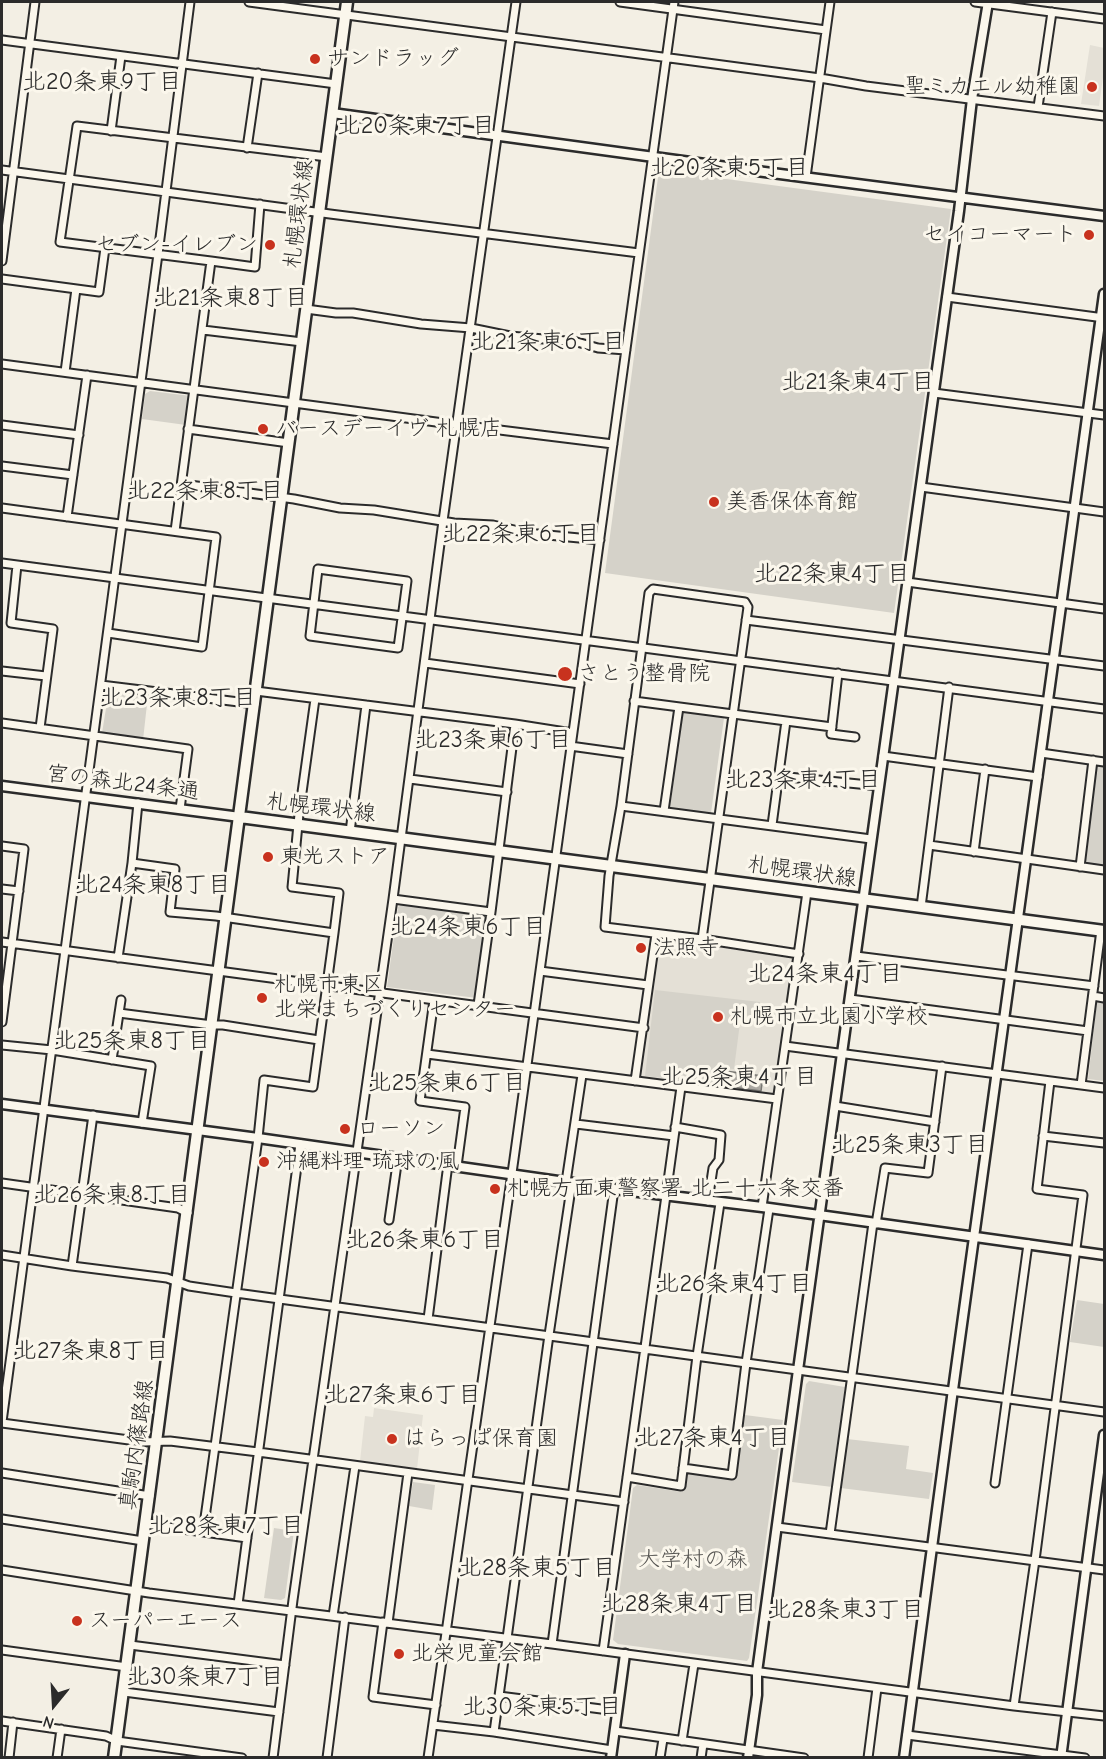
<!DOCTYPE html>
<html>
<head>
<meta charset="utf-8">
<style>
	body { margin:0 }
	#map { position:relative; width:1106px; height:1759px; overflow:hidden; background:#f3efe4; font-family:"Comic Neue",sans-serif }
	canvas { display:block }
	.frame { position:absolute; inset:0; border:3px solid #2b2b2b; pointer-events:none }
	.north { position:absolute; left:24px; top:1675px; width:60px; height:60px; -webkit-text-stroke:4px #fbf7ec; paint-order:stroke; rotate:198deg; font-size:16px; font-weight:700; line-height:24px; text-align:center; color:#2b2b2b }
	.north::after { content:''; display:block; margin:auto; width:21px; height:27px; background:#2b2b2b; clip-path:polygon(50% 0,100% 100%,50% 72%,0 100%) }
</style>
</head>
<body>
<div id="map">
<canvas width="1106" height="1759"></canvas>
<div class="frame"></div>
<div class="north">N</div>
</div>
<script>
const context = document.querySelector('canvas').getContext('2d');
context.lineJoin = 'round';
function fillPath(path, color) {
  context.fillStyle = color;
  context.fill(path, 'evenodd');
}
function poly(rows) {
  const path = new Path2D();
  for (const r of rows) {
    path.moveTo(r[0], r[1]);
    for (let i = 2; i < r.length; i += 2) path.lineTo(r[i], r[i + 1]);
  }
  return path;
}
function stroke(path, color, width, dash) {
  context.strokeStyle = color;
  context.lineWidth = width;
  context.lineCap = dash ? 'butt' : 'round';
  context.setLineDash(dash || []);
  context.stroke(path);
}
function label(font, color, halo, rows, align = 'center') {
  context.font = font + ' "Comic Neue","Klee One",sans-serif';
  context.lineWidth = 6;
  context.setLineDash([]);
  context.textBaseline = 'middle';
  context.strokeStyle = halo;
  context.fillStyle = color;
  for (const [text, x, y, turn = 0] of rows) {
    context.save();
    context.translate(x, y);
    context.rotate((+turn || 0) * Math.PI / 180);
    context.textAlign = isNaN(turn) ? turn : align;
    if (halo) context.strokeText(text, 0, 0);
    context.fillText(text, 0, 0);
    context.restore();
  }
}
fillPath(poly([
	[1090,45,1104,48,1104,70,1099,106,1081,104],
	[661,938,794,957,774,1095,641,1078],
	[374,1408,423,1415,417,1469,360,1461,365,1416,373,1417]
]), '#e4e0d6');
fillPath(poly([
	[659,170,951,209,894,613,605,573],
	[150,391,191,396,186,425,142,419,145,394],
	[109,690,148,695,143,740,102,733],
	[685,712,724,718,711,813,673,810,670,807,682,714],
	[1097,763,1104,765,1104,867,1083,864],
	[404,903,488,914,477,998,387,987,398,907],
	[655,990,760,1002,759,1017,741,1015,734,1069,720,1068,718,1084,645,1076],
	[1097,1001,1104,1002,1104,1081,1088,1079],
	[1077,1300,1104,1304,1104,1347,1070,1342],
	[809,1381,845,1387,838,1438,909,1446,906,1469,933,1473,929,1499,792,1482,806,1384],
	[745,1415,783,1420,749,1658,747,1661,618,1644,613,1640,633,1488,637,1485,682,1492,684,1475,688,1472,736,1480],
	[413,1482,435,1485,432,1510,409,1506],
	[274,1528,294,1531,285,1598,281,1600,264,1598]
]), '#d5d2c9');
const water = poly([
	[725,1071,763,1076,761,1091,723,1086,725,1071]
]);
fillPath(water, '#aca9a2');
stroke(water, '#787772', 1.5);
const minor = poly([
	[249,2,820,78,866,86,1104,116],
	[620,2,826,30],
	[975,2,1104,19],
	[2,40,336,84],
	[1038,107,1052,12],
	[111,131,121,56],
	[247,148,258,73],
	[2,170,330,214,639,253],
	[806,177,830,2],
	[2,261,35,2],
	[211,261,255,267,260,204],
	[2,279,99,292,105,248],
	[947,297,1104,318],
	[306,309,336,313,353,313,421,324,471,328,510,336,577,342,598,348,626,350],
	[203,330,302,342],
	[2,364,451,424,613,444],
	[65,372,76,289],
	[934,393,1104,415],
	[2,425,79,435],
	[188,429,289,443],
	[2,466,73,475],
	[182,484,294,499,340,508,374,510,454,523,493,525,527,533,600,540],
	[921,487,1104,512],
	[2,508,216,537,202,647,108,633],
	[67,517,87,375],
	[175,531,211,261,60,242,77,126,327,157],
	[2,563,1104,709],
	[17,565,11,623,53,629,40,728],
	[318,569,407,581,398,648,310,636,318,569],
	[907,582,1104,609],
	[746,620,1104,666],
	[425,663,580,684],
	[2,671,46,676],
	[838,673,831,734,855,737],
	[101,685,255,704],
	[256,691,515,724,572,733],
	[634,701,832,727],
	[2,723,188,749,180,809],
	[570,746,628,754],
	[1041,753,1104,762],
	[883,756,1038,777],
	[778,776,879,786],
	[410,779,507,792],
	[621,806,871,839],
	[664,811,679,707],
	[772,825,786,721],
	[350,832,366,705],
	[929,845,1104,870],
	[2,846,24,849,2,1022],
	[974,852,985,769],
	[132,863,175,869,170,912,216,916,334,933],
	[1080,867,1093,760],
	[2,889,19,891],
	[393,899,491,912,478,1005],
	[921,907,949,687],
	[491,912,515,724],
	[702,939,748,607,745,602,653,589,649,593,621,806,609,876,605,927,702,939,799,954],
	[2,942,644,1028],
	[856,956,1094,986],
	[118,958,132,863,138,803],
	[540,971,648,985],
	[1093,996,1104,998],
	[850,999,1088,1031],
	[434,1000,420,1101,465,1107,457,1166],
	[119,1013,212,1025,223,1025,319,1040],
	[2,1045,52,1050,151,1066,142,1123],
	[785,1046,1104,1088],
	[427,1054,777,1099],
	[112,1060,121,1000],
	[635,1081,656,934],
	[1081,1085,1101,930],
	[835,1106,935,1122],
	[576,1124,674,1136],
	[675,1127,721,1135,719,1160,713,1168,708,1201],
	[1043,1136,1104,1143],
	[566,1182,582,1075],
	[2,1183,178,1208,188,1213],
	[762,1207,807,892],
	[389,1220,398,1157],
	[876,1224,885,1168,928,1173,942,1066],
	[2,1255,72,1266,167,1278,189,1286,236,1293,1104,1412],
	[72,1266,93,1115],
	[428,1319,448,1164],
	[2,1422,158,254,190,2],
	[2,1423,144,1442,170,1441,258,1452,624,1502],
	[683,1468,732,1475,746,1363,769,1209],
	[2,1473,150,1496],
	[627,1477,681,1486,697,1356,720,1203],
	[995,1483,1028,1244],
	[2,1519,143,1541],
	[146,1524,247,1538],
	[777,1527,1104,1570],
	[203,1532,258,1138,264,1080,313,1087,334,933,339,893,292,887,299,814,315,699],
	[830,1534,873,1223],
	[2,1570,149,1593,552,1644,1014,1706,1104,1716],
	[238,1604,300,1144],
	[333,1616,355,1466],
	[383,1622,373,1697,436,1705],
	[388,1623,408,1473],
	[552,1644,614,1189],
	[130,1645,285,1665],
	[2,1650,127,1667],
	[603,1651,681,1087],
	[124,1692,279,1712],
	[499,1696,617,1711],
	[1014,1706,1036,1553,1083,1195,1037,1189,1050,1081],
	[2,1721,106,1736,117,1741,242,1758],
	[433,1725,494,1732,612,1750],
	[615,1731,804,1758],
	[494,1732,549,1335,572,1182],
	[907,1735,1085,1758],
	[682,1741,694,1664],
	[9,1758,13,1722],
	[57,1758,61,1729],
	[273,1758,293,1600,393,899,443,521,516,2],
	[327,1758,345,1617],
	[428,1758,514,1159,674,2],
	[660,1758,663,1739],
	[701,1758,703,1744],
	[868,1758,877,1688]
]);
const tertiary = poly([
	[332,113,749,170,1104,216],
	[2,786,240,817],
	[2,1104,258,1138,614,1189,762,1207,1104,1255],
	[611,1758,625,1654],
	[748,1758,757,1695,757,1672,798,1370,959,211,972,99,988,2],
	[904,1758,952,1397,1104,294],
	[1061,1758,1104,1435]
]);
const primary = poly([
	[240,817,1104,931],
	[114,1758,347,2]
]);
stroke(minor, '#2b2b2b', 11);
stroke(tertiary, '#2b2b2b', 13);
stroke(primary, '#2b2b2b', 15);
stroke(minor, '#fbf7ec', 7);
stroke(tertiary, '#fbf7ec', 8);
stroke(primary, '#fbf7ec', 10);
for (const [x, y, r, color] of [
	[315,59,6,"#c8321e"],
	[1092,87,6,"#c8321e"],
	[1089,235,6,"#c8321e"],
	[270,245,6,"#c8321e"],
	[263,429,6,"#c8321e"],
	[714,502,6,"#c8321e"],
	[565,674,8,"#c8321e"],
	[268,857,6,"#c8321e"],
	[641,948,6,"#c8321e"],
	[262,998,6,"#c8321e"],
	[718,1017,6,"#c8321e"],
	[345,1129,6,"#c8321e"],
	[264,1162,6,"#c8321e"],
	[495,1189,6,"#c8321e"],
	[392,1439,6,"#c8321e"],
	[77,1621,6,"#c8321e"],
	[399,1654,6,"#c8321e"]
]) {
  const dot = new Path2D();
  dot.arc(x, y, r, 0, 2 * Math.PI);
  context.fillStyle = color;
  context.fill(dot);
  stroke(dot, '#fbf7ec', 2);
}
label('22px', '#2b2b2b', '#fbf7ec', [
	["サンドラッグ",327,59],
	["聖ミカエル幼稚園",1080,87,"right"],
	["セイコーマート",1077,235,"right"],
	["セブン-イレブン",258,245,"right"],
	["バースデーイヴ 札幌店",275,429],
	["美香保体育館",726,502],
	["さとう整骨院",578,674],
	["東光ストア",280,857],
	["法照寺",653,948],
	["札幌市東区",274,985],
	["北栄まちづくりセンター",274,1010],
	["札幌市立北園小学校",730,1017],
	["ローソン",357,1129],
	["沖縄料理 琉球の風",276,1162],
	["札幌方面東警察署 北二十六条交番",507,1189],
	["はらっぱ保育園",404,1439],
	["スーパーエース",89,1621],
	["北栄児童会館",411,1654]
], 'left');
label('22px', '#2b2b2b', '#fbf7ec', [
	["札幌環状線",299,214,-83],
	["宮の森北24条通",123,783,7],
	["札幌環状線",321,808,7],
	["札幌環状線",802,872,8],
	["真駒内篠路線",137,1445,-82]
]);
label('22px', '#565552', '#fbf7ec', [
	["大学村の森",693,1560]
]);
label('24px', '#2b2b2b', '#fbf7ec', [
	["北20条東9丁目",102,82],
	["北20条東7丁目",416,126],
	["北20条東5丁目",729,168],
	["北21条東8丁目",231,298],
	["北21条東6丁目",548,342],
	["北21条東4丁目",858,382],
	["北22条東8丁目",205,491],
	["北22条東6丁目",521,534],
	["北22条東4丁目",832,574],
	["北23条東8丁目",178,698],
	["北23条東6丁目",493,740],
	["北23条東4丁目",803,780],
	["北24条東8丁目",153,885],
	["北24条東6丁目",468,927],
	["北24条東4丁目",825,974],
	["北25条東8丁目",132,1041],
	["北25条東4丁目",739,1077],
	["北25条東6丁目",447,1083],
	["北25条東3丁目",910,1145],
	["北26条東8丁目",112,1195],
	["北26条東6丁目",425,1240],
	["北26条東4丁目",734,1284],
	["北27条東8丁目",91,1351],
	["北27条東6丁目",403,1395],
	["北27条東4丁目",713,1438],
	["北28条東7丁目",226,1526],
	["北28条東5丁目",537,1568],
	["北28条東4丁目",679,1604],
	["北28条東3丁目",846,1610],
	["北30条東7丁目",205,1677],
	["北30条東5丁目",542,1707]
]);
</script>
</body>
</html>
